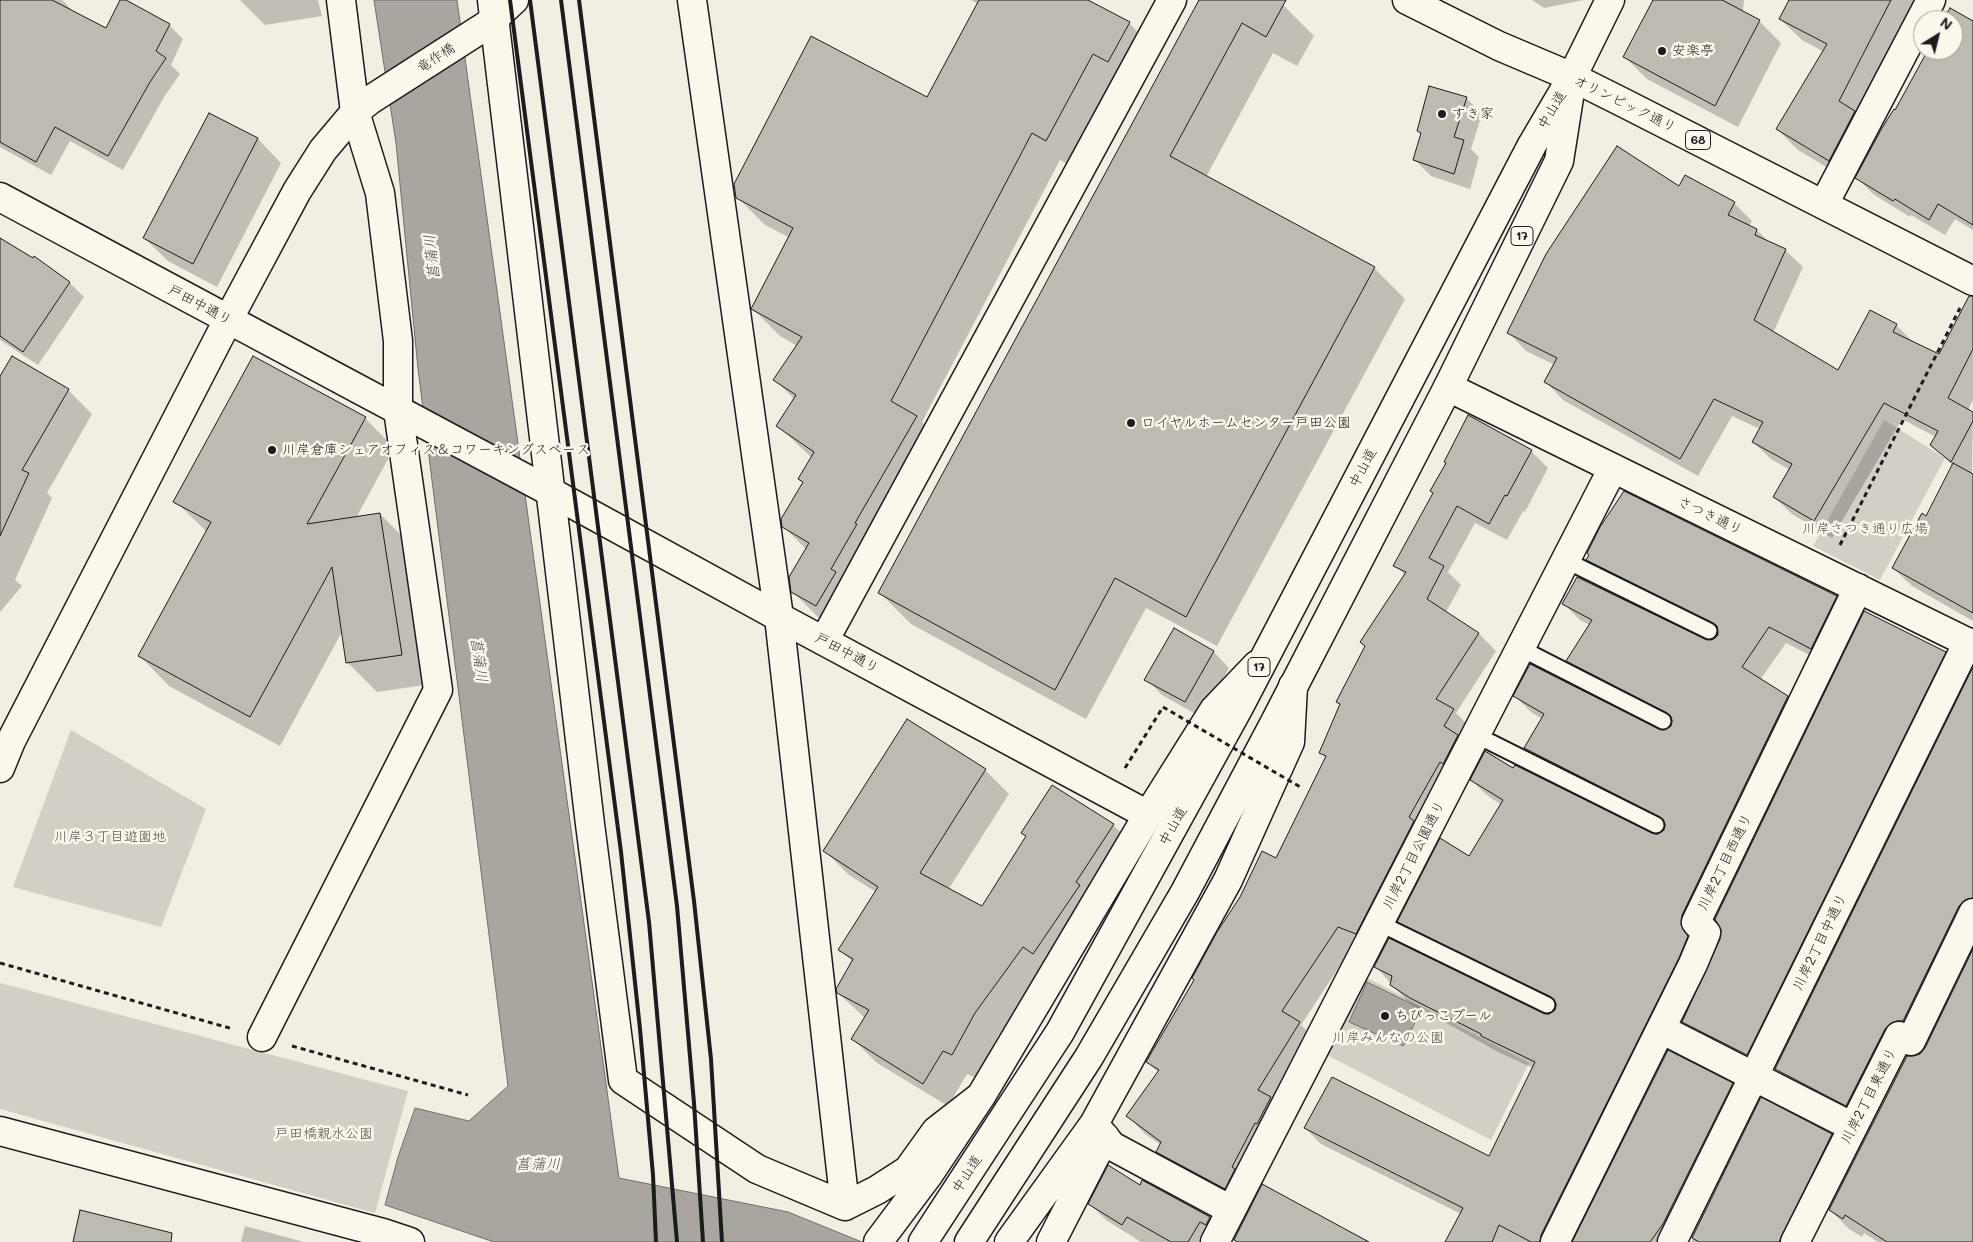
<!DOCTYPE html>
<html>
<head>
<meta charset="utf-8">
<style>
	body { margin:0 }
	#map { position:relative; width:1973px; height:1242px; overflow:hidden; background:#f2eee4; font-family:Mali,sans-serif }
	canvas { display:block }
	.north { position:absolute; left:1913px; top:10px; width:50px; height:50px; box-sizing:border-box; background:#fbf7ec; border:1px solid #a29f99; border-radius:50%; rotate:36deg; font-size:14px; font-weight:700; line-height:20px; text-align:center; color:#1c1c1c }
	.north::after { content:''; display:block; margin:auto; width:18px; height:22px; background:#1c1c1c; clip-path:polygon(50% 0,100% 100%,50% 72%,0 100%) }
</style>
</head>
<body>
<div id="map">
<canvas width="1973" height="1242"></canvas>
<div class="north">N</div>
</div>
<script>
const context = document.querySelector('canvas').getContext('2d');
context.lineJoin = 'round';
function fillPath(path, color) {
  context.fillStyle = color;
  context.fill(path, 'evenodd');
}
function poly(rows) {
  const path = new Path2D();
  for (const r of rows) {
    path.moveTo(r[0], r[1]);
    for (let i = 2; i < r.length; i += 2) path.lineTo(r[i], r[i + 1]);
  }
  return path;
}
function stroke(path, color, width, dash) {
  context.strokeStyle = color;
  context.lineWidth = width;
  context.lineCap = dash ? 'butt' : 'round';
  context.setLineDash(dash || []);
  context.stroke(path);
}
function label(font, color, halo, rows, align = 'center') {
  context.font = font + ' Mali,"Klee One",sans-serif';
  context.lineWidth = 5;
  context.setLineDash([]);
  context.textBaseline = 'middle';
  context.strokeStyle = halo;
  context.fillStyle = color;
  for (const [text, x, y, turn = 0] of rows) {
    context.save();
    context.translate(x, y);
    context.rotate((+turn || 0) * Math.PI / 180);
    context.textAlign = isNaN(turn) ? turn : align;
    if (halo) context.strokeText(text, 0, 0);
    context.fillText(text, 0, 0);
    context.restore();
  }
}
fillPath(poly([
	[1884,420,1945,458,1880,580,1813,546],
	[71,730,206,809,161,927,13,887],
	[1366,977,1529,1063,1491,1140,1327,1055],
	[0,983,408,1091,375,1213,0,1109]
]), '#d2cfc6');
const water = poly([
	[374,0,457,0,619,1178,788,1212,862,1242,494,1242,385,1205,398,1157,415,1108,469,1121,508,1086,418,369,396,143,374,0],
	[1367,982,1422,1009,1403,1046,1349,1022,1367,982]
]);
fillPath(water, '#a9a6a0');
stroke(water, '#716f6b', 1);
fillPath(poly([
	[0,0,62,0,75,13,106,29,123,0,169,25,183,39,171,65,180,74,164,97,123,170,70,141,51,175,0,147],
	[240,0,318,0,322,16,265,25],
	[971,0,1086,0,1129,23,1157,51,1074,168,1060,160,922,422,944,445,858,596,862,600,843,632,820,619,792,591,806,549,783,526,803,483,799,479,812,458,777,425,794,399,775,380,797,346,780,336,753,309,790,238,765,225,737,197,928,99,978,4],
	[1200,0,1274,0,1283,5,1314,36,1297,66,1273,53,1206,177,1374,268,1405,299,1217,646,1146,608,1086,719,911,624,880,593],
	[1532,0,1584,0,1544,8],
	[1655,0,1744,0,1743,12,1759,21,1781,43,1738,127,1647,79,1625,57],
	[1790,0,1923,0,1850,181,1798,150,1777,129,1824,52,1802,40,1780,19],
	[1951,9,1971,21,1973,18,1973,230,1955,219,1945,235,1911,215,1910,217,1873,194,1857,178,1930,50,1953,50,1953,20,1945,20],
	[1466,98,1482,114,1471,149,1479,157,1470,189,1431,176,1415,160,1422,134,1418,131],
	[209,114,258,139,281,163,217,287,168,261,144,238],
	[1680,187,1734,203,1752,221,1749,226,1757,230,1770,243,1785,250,1803,267,1773,333,1838,372,1871,312,1896,325,1914,343,1940,356,1973,325,1973,400,1968,410,1973,413,1972,474,1973,475,1973,621,1912,586,1893,568,1927,517,1953,466,1932,445,1936,437,1902,419,1832,538,1792,514,1774,497,1790,470,1771,459,1753,442,1760,429,1732,416,1698,476,1563,400,1546,382,1555,365,1526,351,1509,333],
	[0,239,70,283,84,297,38,365,0,340],
	[0,379,68,390,92,414,47,493,52,498,15,580,22,586,0,612],
	[365,418,394,448,356,518,380,514,410,544,431,684,377,692,348,663,343,630,280,746,169,686,140,656,207,532,175,501],
	[1531,451,1548,468,1525,512,1523,511,1507,540,1475,523,1448,572,1461,585,1446,612,1478,633,1496,651,1456,713,1470,727,1355,943,1301,1025,1317,1040,1242,1205,1175,1169,1158,1152,1161,1145,1145,1134,1128,1116,1159,1073,1147,1062,1276,860,1326,758,1321,752,1341,705,1338,702,1405,575,1395,565,1434,493],
	[1588,560,1836,597,1852,613,1827,664,1786,643,1760,680,1787,697,1803,714,1561,1242,1447,1242,1461,1214,1321,1144,1305,1128,1490,1158,1533,1068,1498,1052,1407,1001,1376,967,1543,1015,1552,1014,1557,1009,1557,1007,1415,937,1399,921,1469,858,1502,805,1488,796,1471,780,1513,769,1652,835,1661,834,1666,829,1666,826,1542,764,1526,748,1542,719,1531,712,1515,696,1658,731,1664,732,1672,726,1673,722,1584,677,1568,661,1590,625,1580,620,1564,604,1705,641,1714,640,1719,635,1719,632,1604,576],
	[1214,652,1229,668,1201,717,1162,695,1146,679],
	[1945,653,1960,668,1762,1069,1698,1037,1683,1022],
	[1973,670,1973,935,1909,1042,1865,1124,1795,1088,1776,1069],
	[908,721,985,770,1009,794,948,890,982,908,1027,837,1023,833,1113,825,1137,848,998,1036,976,1078,967,1074,948,1106,877,1063,853,1039,865,1018,838,993,853,962,840,950,876,892,849,875,825,851],
	[1973,952,1973,1242,1878,1242,1864,1233,1862,1237,1849,1229,1830,1210,1920,1055,1926,1049],
	[1732,1084,1748,1100,1678,1242,1574,1242],
	[1761,1099,1831,1135,1847,1151,1802,1242,1691,1242],
	[1143,1182,1210,1218,1226,1234,1213,1242,1141,1242,1106,1220,1090,1204,1140,1186],
	[245,1226,304,1242,241,1242]
]), '#0003');
const building = poly([
	[0,0,52,0,106,28,120,0,126,0,170,24,156,51,166,58,150,82,108,156,55,127,36,162,0,142,0,0],
	[979,0,1088,0,1130,22,1108,62,1093,54,1046,141,1032,133,891,401,917,416,855,523,857,524,831,569,836,572,816,606,791,592,789,577,809,543,782,527,781,519,803,482,798,479,814,452,776,426,796,395,773,380,802,337,751,309,793,228,736,198,734,184,811,36,927,97,979,0],
	[1199,0,1286,0,1266,37,1242,23,1170,156,1375,267,1186,617,1115,578,1055,690,878,593,1199,0],
	[1653,0,1722,0,1760,20,1715,106,1623,57,1653,0],
	[1789,0,1891,0,1839,101,1855,111,1829,161,1776,129,1827,44,1779,19,1789,0],
	[1950,8,1973,21,1973,225,1938,204,1929,220,1895,199,1893,201,1855,178,1882,128,1894,109,1895,110,1928,50,1953,50,1953,20,1943,20,1950,8],
	[1429,86,1467,97,1454,137,1464,140,1454,174,1413,160,1421,133,1417,131,1429,86],
	[209,113,258,138,193,264,143,238,209,113],
	[1617,146,1679,186,1685,175,1735,202,1728,215,1757,229,1755,235,1786,249,1754,320,1838,370,1870,310,1897,324,1893,332,1939,354,1969,296,1973,296,1973,349,1948,398,1973,412,1973,421,1951,462,1930,445,1938,431,1884,403,1814,521,1773,497,1792,464,1752,442,1763,422,1714,399,1680,459,1544,382,1557,358,1507,333,1546,254,1617,146],
	[0,238,33,258,34,256,70,282,23,352,0,336,0,238],
	[12,356,69,389,22,470,29,473,0,536,0,376,12,356],
	[253,356,366,417,307,524,380,513,402,655,346,663,332,567,250,717,138,656,211,522,173,502,253,356],
	[1468,415,1532,450,1507,496,1505,495,1489,524,1457,506,1429,558,1444,566,1427,599,1479,633,1436,699,1454,709,1444,726,1458,735,1443,764,1440,762,1409,817,1414,821,1356,934,1338,927,1282,1011,1300,1022,1258,1090,1271,1097,1257,1124,1255,1123,1232,1167,1235,1169,1225,1189,1156,1152,1161,1142,1126,1116,1159,1070,1146,1062,1194,980,1192,978,1217,932,1240,897,1262,851,1276,858,1326,756,1319,753,1340,704,1336,702,1365,646,1360,642,1406,572,1393,566,1433,493,1430,491,1446,463,1444,462,1468,415],
	[1953,463,1973,474,1973,613,1892,568,1922,513,1926,516,1953,463],
	[1624,491,1837,596,1811,649,1769,627,1742,667,1788,696,1682,915,1681,925,1688,936,1679,958,1541,1235,1540,1242,1531,1242,1499,1225,1492,1242,1445,1242,1463,1208,1304,1128,1332,1077,1489,1156,1535,1062,1481,1036,1481,1034,1410,998,1390,985,1392,976,1374,967,1389,938,1543,1013,1548,1014,1555,1010,1556,1004,1551,997,1397,922,1440,838,1469,856,1503,800,1470,780,1485,751,1513,768,1515,765,1652,833,1657,834,1664,830,1665,824,1660,817,1524,748,1544,714,1513,696,1530,664,1659,729,1664,730,1671,726,1672,720,1667,713,1566,661,1592,620,1562,604,1577,577,1705,639,1714,639,1718,635,1717,626,1713,623,1586,560,1589,555,1587,553,1600,527,1624,491],
	[1864,611,1946,652,1747,1055,1682,1022,1720,939,1721,930,1715,919,1864,611],
	[1174,628,1214,651,1185,702,1144,680,1174,628],
	[1973,667,1973,898,1965,900,1959,906,1903,1021,1897,1021,1891,1023,1885,1029,1846,1106,1775,1069,1973,667],
	[907,719,986,769,920,873,982,906,1026,836,1021,833,1052,785,1114,824,1076,882,1080,885,1033,954,1023,947,975,1013,952,1055,943,1051,923,1084,851,1039,869,1010,837,993,836,989,853,959,838,950,878,887,823,851,907,719],
	[1973,949,1973,1242,1887,1242,1845,1215,1843,1219,1829,1210,1907,1056,1913,1056,1920,1054,1925,1048,1973,949],
	[1668,1050,1733,1083,1663,1224,1650,1242,1572,1242,1668,1050],
	[1761,1097,1832,1134,1779,1242,1699,1242,1692,1238,1761,1097],
	[1108,1165,1140,1185,1142,1180,1210,1217,1206,1225,1200,1222,1188,1242,1171,1242,1127,1217,1122,1225,1088,1204,1108,1165],
	[1262,1184,1369,1242,1238,1242,1234,1240,1262,1184],
	[80,1210,172,1233,171,1242,73,1242,80,1210]
]);
fillPath(building, '#bdbab1');
stroke(building, '#1c1c1c', 1);
const service = poly([
	[1565,560,1709,631],
	[1520,648,1663,721],
	[1476,735,1656,825],
	[1379,923,1547,1005]
]);
const minor = poly([
	[492,0,590,824,623,1080,757,1169,845,1206,877,1190,908,1170,936,1131,981,1096],
	[692,0,779,617,845,1206],
	[1824,204,1931,0],
	[1448,387,1973,645],
	[824,641,1172,0],
	[1661,1029,1853,1127],
	[262,1037,438,690,398,410,398,341,380,193,355,112,341,0],
	[0,1131,383,1233,410,1242],
	[1231,1210,1112,1146,1094,1124,1228,880,1290,742,1293,686],
	[878,1242,929,1174,981,1096,1148,815,1214,710,1257,665],
	[1009,1242,1094,1124],
	[1051,1242,1105,1137],
	[1215,1242,1613,468],
	[1555,1242,1693,964,1706,933,1696,922,1858,588],
	[1672,1242,1968,642],
	[1795,1242,1899,1036,1911,1041,1973,913]
]);
const tertiary = poly([
	[0,197,549,491,779,617,1148,815],
	[0,768,11,741,228,320,297,191,323,150,355,112,370,100,487,25,514,0]
]);
const primary = poly([
	[1407,0,1499,46,1572,77,1624,103,1973,281]
]);
const trunk = poly([
	[923,1242,1060,1032,1239,707,1532,145,1572,77,1610,0],
	[969,1242,1089,1057,1185,892,1275,722,1448,387,1559,161,1570,91]
]);
stroke(service, '#1c1c1c', 19);
stroke(minor, '#1c1c1c', 31);
stroke(tertiary, '#1c1c1c', 31);
stroke(primary, '#1c1c1c', 31);
stroke(trunk, '#1c1c1c', 31);
stroke(poly([
	[1840,545,1960,308],
	[1125,768,1163,707],
	[0,963,233,1029],
	[292,1046,468,1095]
]), '#1c1c1c', 3, [5, 4]);
stroke(service, '#fbf7ec', 15);
stroke(minor, '#fbf7ec', 28);
stroke(tertiary, '#fbf7ec', 28);
stroke(primary, '#fbf7ec', 28);
stroke(trunk, '#fbf7ec', 28);
stroke(poly([
	[510,0,621,852,640,1029,653,1175,656,1242],
	[530,0,649,922,677,1242],
	[561,0,677,906,694,1103,703,1242],
	[579,0,694,901,711,1059,722,1242]
]), '#1c1c1c', 4);
stroke(poly([
	[1163,707,1302,788]
]), '#1c1c1c', 3, [5, 4]);
for (const [x, y, r, color] of [
	[1662,51,5,"#1c1c1c"],
	[1442,114,5,"#1c1c1c"],
	[1131,423,5,"#1c1c1c"],
	[272,450,5,"#1c1c1c"],
	[1385,1016,5,"#1c1c1c"]
]) {
  const dot = new Path2D();
  dot.arc(x, y, r, 0, 2 * Math.PI);
  context.fillStyle = color;
  context.fill(dot);
  stroke(dot, '#fbf7ec', 2);
}
for (const [x, y, w] of [
	[1698,140,25],
	[1522,236,22],
	[1259,667,22]
]) {
  const box = new Path2D();
  box.roundRect(x - w / 2, y - 9.5, w, 19, 4);
  context.fillStyle = '#fbf7ec';
  context.fill(box);
  stroke(box, '#1c1c1c', 1);
}
label('bold 12px', '#1c1c1c', null, [
	["68",1698,140],
	["17",1522,236],
	["17",1259,667]
]);
label('14px', '#1c1c1c', '#fbf7ec', [
	["安楽亭",1672,51],
	["すき家",1452,114],
	["ロイヤルホームセンター戸田公園",1141,423],
	["川岸倉庫シェアオフィス＆コワーキングスペース",282,450],
	["ちびっこプール",1395,1016]
], 'left');
label('14px', '#1c1c1c', '#fbf7ec', [
	["竜作橋",436,58,-33],
	["オリンピック通り",1625,104,26],
	["中山道",1552,110,-59],
	["戸田中通り",200,305,28],
	["中山道",1363,468,-62],
	["さつき通り",1710,516,26],
	["戸田中通り",847,653,28],
	["中山道",1173,826,-61],
	["川岸2丁目公園通り",1414,855,-63],
	["川岸2丁目西通り",1725,862,-64],
	["川岸2丁目中通り",1820,942,-64],
	["川岸2丁目東通り",1869,1096,-63],
	["中山道",967,1174,-57]
]);
label('14px', '#53524f', '#fbf7ec', [
	["川岸さつき通り広場",1865,529],
	["川岸３丁目遊園地",110,837],
	["川岸みんなの公園",1388,1038],
	["戸田橋親水公園",324,1134]
]);
label('italic 15px', '#545351', '#fbf7ec', [
	["菖蒲川",432,257,-96],
	["菖蒲川",479,660,82],
	["菖蒲川",538,1164]
]);
</script>
</body>
</html>
